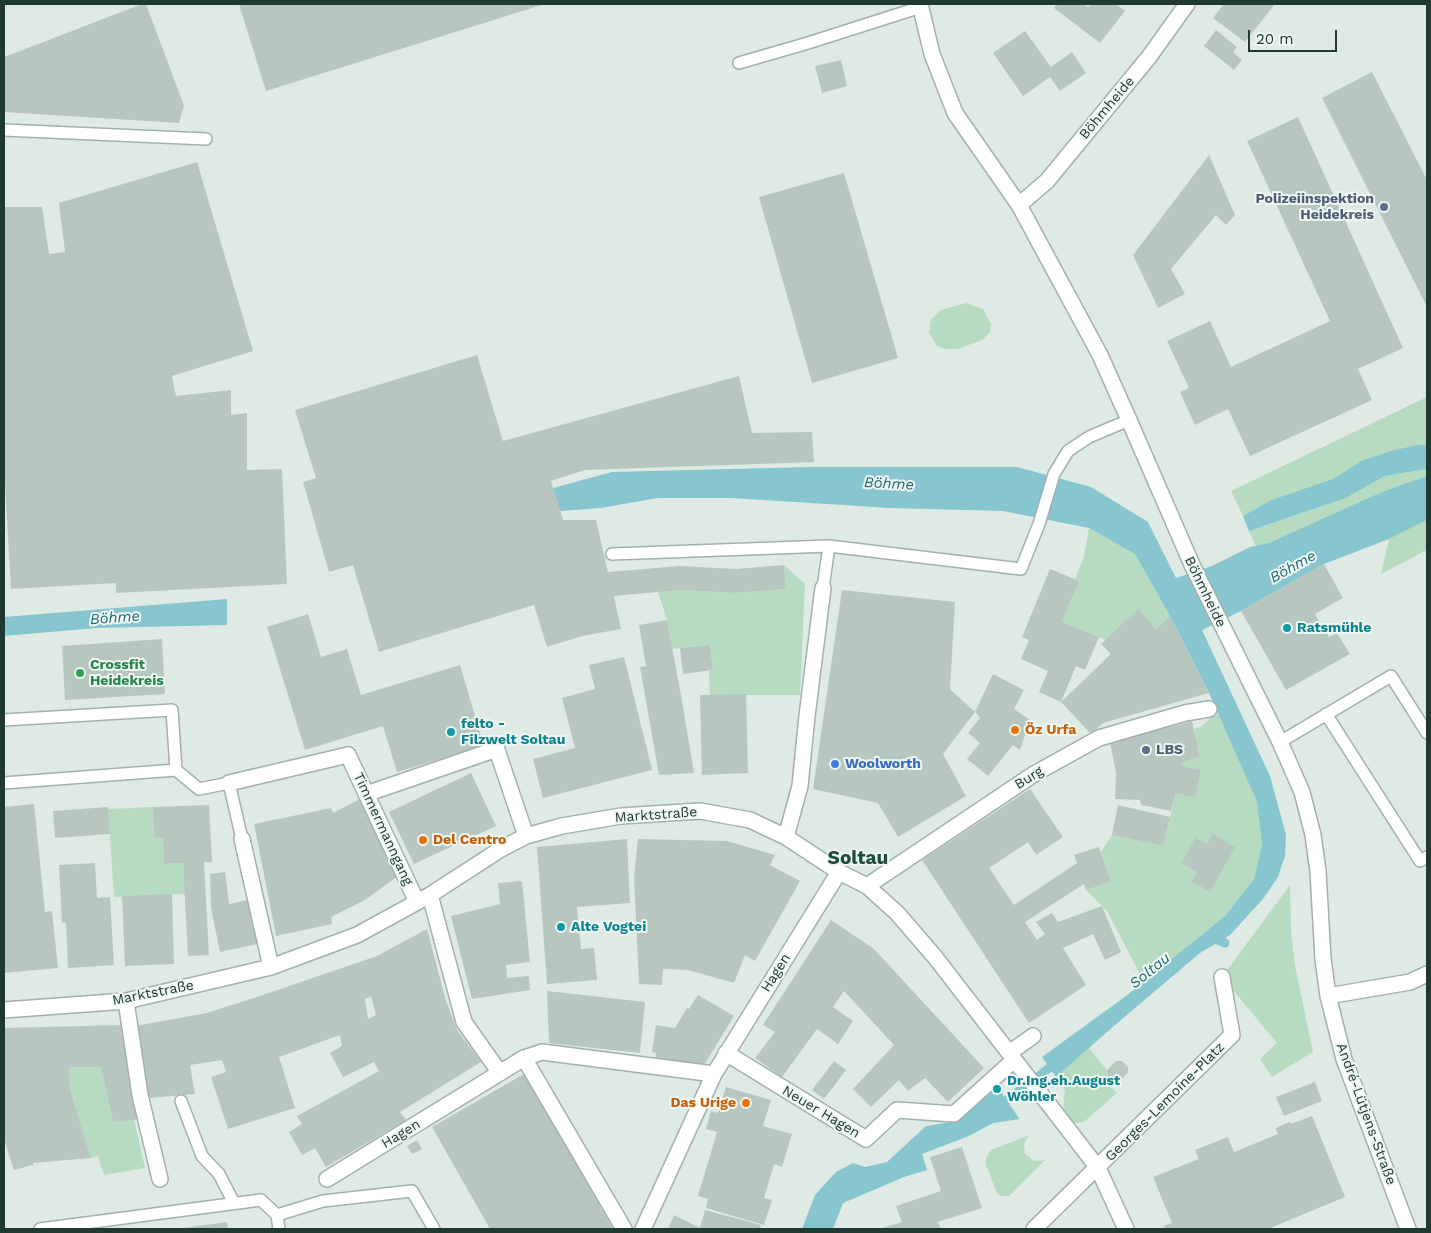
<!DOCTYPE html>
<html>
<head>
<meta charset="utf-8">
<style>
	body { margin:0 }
	#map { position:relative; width:1431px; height:1233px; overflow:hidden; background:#dfeae4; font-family:"Work Sans",sans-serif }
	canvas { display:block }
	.frame { position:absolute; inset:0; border:5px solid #203932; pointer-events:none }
	.scale { position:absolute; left:1248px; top:30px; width:89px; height:22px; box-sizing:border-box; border:2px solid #203932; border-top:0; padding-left:6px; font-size:15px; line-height:18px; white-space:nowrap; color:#203932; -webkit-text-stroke:4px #eff7f2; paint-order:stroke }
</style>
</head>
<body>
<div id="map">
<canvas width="1431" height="1233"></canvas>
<div class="frame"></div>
<div class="scale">20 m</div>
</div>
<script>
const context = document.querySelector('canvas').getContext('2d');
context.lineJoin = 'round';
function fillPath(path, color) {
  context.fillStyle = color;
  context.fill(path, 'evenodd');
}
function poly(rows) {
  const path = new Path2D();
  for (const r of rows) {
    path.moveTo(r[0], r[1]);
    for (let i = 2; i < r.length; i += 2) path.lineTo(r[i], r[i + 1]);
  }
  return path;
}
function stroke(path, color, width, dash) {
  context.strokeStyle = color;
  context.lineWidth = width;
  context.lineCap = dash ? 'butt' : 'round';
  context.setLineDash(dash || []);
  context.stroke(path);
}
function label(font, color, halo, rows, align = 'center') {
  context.font = font + ' "Work Sans",sans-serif';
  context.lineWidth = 4;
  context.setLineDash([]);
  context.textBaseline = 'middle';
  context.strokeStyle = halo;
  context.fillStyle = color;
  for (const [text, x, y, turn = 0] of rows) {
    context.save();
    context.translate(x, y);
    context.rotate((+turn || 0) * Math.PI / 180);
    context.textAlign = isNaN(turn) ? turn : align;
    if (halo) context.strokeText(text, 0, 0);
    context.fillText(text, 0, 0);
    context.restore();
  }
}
fillPath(poly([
	[966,303,983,309,991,324,990,332,982,340,958,349,944,349,937,346,929,333,931,319,941,310],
	[1427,397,1427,445,1394,450,1363,460,1333,479,1271,500,1243,516,1231,491],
	[1427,469,1427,476,1384,491,1269,544,1256,546,1249,531,1346,498,1385,476],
	[1427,520,1427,550,1381,574,1389,539],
	[1089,528,1135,554,1170,616,1156,629,1138,609,1106,640,1062,622,1079,581,1075,579,1084,557],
	[784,565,805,584,800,695,710,695,709,671,713,670,710,645,672,649,667,620,658,592,680,590,735,593,786,589],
	[1219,714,1257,802,1262,845,1254,879,1225,916,1144,982,1107,911,1086,890,1111,882,1101,852,1112,835,1163,846,1176,793,1201,770,1182,766,1183,762,1200,757,1194,729,1202,726,1210,718],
	[153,807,154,838,163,838,164,864,183,863,185,894,114,897,108,809],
	[1290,885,1291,931,1295,966,1313,1052,1272,1077,1260,1059,1277,1043,1222,977],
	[1089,1048,1107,1070,1108,1075,1113,1081,1110,1086,1117,1093,1084,1122,1072,1124,1063,1111,1065,1091,1056,1077],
	[69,1067,101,1067,113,1122,134,1119,145,1168,104,1175,98,1156,91,1158,70,1089],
	[1030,1135,1026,1139,1024,1145,1025,1154,1034,1161,1045,1160,1009,1196,1000,1196,997,1193,986,1165,986,1159,990,1151,996,1148]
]), '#b7dbc0');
fillPath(poly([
	[1419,445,1427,445,1427,469,1385,476,1346,498,1249,531,1243,516,1271,500,1333,479,1363,460,1394,450],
	[809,467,1017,467,1091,487,1148,522,1176,578,1212,566,1250,547,1269,543,1384,491,1427,476,1427,520,1389,539,1324,564,1241,611,1202,630,1270,776,1286,835,1285,856,1278,877,1263,899,1230,935,1200,953,1115,1025,1056,1077,1042,1057,1126,996,1225,916,1254,879,1262,845,1257,802,1209,693,1170,616,1135,554,1089,528,1003,511,890,508,731,498,658,498,601,508,560,511,553,488,612,472],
	[227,599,227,625,97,628,4,636,4,617],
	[995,1083,1020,1119,993,1123,969,1136,922,1154,927,1170,904,1177,843,1203,833,1229,802,1229,815,1195,836,1172,853,1163,865,1167,887,1162,926,1126,951,1122]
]), '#87c6cf');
fillPath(poly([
	[997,1082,1022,1117,1021,1121,995,1083]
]), '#dfeae4');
stroke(poly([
	[1213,938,1225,943],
	[998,1107,1057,1062]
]), '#87c6cf', 9);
fillPath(poly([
	[142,4,146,4,184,106,179,123,4,112,4,55,7,56],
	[239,4,545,4,266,91],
	[1057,4,1084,4,1088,7,1091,4,1116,4,1125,11,1100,43,1054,8],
	[1224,4,1275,4,1245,42,1213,18],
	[1216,30,1237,47,1233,52,1242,60,1234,70,1204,46],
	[1025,31,1051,67,1072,52,1086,73,1060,91,1050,77,1023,96,993,53],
	[841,60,847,86,822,93,815,66],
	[1372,72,1427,180,1427,307,1322,98],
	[1298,117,1403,348,1358,369,1372,400,1250,456,1228,409,1195,425,1180,392,1189,388,1167,341,1210,321,1231,367,1330,321,1247,141],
	[1209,155,1235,215,1226,225,1216,215,1171,269,1185,294,1158,308,1133,255],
	[197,162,253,351,172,376,176,396,231,390,231,415,247,413,247,470,282,469,287,584,116,593,116,583,11,589,4,468,4,207,42,207,49,254,65,252,59,203],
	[844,173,898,358,812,383,759,197],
	[477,355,503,441,739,376,752,433,812,432,814,462,585,470,551,481,563,520,596,520,608,572,679,566,735,569,784,565,786,589,735,593,680,590,614,596,621,629,582,636,547,647,534,605,379,652,353,565,329,572,303,482,316,478,295,410],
	[1324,564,1343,598,1315,614,1329,637,1337,633,1350,654,1286,690,1241,611],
	[1050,569,1079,581,1062,622,1099,637,1085,670,1076,666,1061,702,1039,692,1048,671,1021,659,1029,640,1022,637],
	[842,590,955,602,950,689,975,712,993,674,1024,690,1014,709,1030,720,1020,750,1013,745,988,776,967,759,980,743,968,733,980,718,975,712,943,754,966,796,898,837,878,803,813,789],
	[1138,609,1156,629,1170,616,1209,693,1103,723,1091,734,1061,702,1111,654,1101,644],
	[308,614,321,657,347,649,361,695,460,665,484,746,397,772,383,726,305,750,267,627],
	[667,620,682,701,694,773,659,775,640,667,646,666,639,625],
	[162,639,165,694,65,700,62,646],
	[710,645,713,670,683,674,680,648],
	[624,657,652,770,543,798,533,759,575,748,562,698,595,689,589,665],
	[746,694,748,773,702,775,700,695],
	[1192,721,1200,757,1183,762,1182,766,1201,770,1195,797,1176,793,1171,811,1141,805,1140,800,1115,799,1116,772,1110,743],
	[471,773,496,826,414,864,389,812],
	[1030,789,1063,837,1036,855,1028,842,989,868,1014,905,1077,863,1074,855,1099,847,1111,882,1086,890,1084,884,1025,922,1037,940,1045,934,1036,922,1052,913,1058,922,1102,906,1121,952,1105,960,1093,934,1063,948,1086,985,1029,1023,922,860],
	[360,799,398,876,365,900,331,917,332,924,276,936,254,824,331,808,333,813],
	[34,804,45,912,52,911,58,968,4,973,4,807],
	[209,805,212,862,204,862,209,955,188,956,183,863,164,864,163,838,154,838,153,807],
	[1118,805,1170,817,1163,846,1112,835],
	[108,807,110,834,55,838,53,811],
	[1213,834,1235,847,1210,892,1192,881,1197,872,1182,863,1195,838,1207,844],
	[627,839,630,903,577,907,581,949,594,948,597,980,547,984,537,847],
	[638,839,727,841,775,855,770,865,800,881,755,961,745,955,734,983,688,970,663,969,662,985,639,984,634,877],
	[95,863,97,898,110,897,114,965,68,968,66,922,62,923,59,865],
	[225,872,229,904,252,899,262,943,220,952,211,908,210,874],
	[522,881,530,962,506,965,507,978,529,976,530,990,472,999,451,916,500,904,498,883],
	[172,894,174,964,125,966,122,896],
	[831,920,874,949,984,1068,948,1102,925,1078,908,1091,899,1080,871,1107,853,1089,894,1045,844,991,833,1007,853,1021,838,1044,817,1029,782,1077,755,1058,775,1032,763,1025],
	[427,929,446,1001,457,1030,481,1062,400,1112,406,1120,326,1167,315,1148,302,1155,289,1132,302,1124,297,1116,379,1071,374,1062,343,1077,330,1053,342,1046,340,1035,279,1057,295,1108,228,1129,211,1077,226,1072,222,1060,190,1065,195,1094,149,1098,135,1026,207,1013,260,996,377,956],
	[371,996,376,1015,368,1019,365,999],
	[547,991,645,1002,640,1053,549,1043],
	[698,995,734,1016,704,1065,655,1063,656,1053,652,1052,656,1025,675,1028,687,1008,689,1009],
	[122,1025,142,1119,113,1122,101,1067,69,1067,70,1089,91,1158,33,1163,33,1165,14,1170,4,1139,4,1028],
	[834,1061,846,1070,824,1099,812,1090],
	[1116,1061,1122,1061,1128,1067,1128,1072,1119,1082,1113,1081,1108,1075,1107,1070],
	[524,1074,594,1195,613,1229,490,1229,432,1127],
	[1315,1082,1322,1101,1284,1116,1276,1097],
	[726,1087,771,1100,763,1126,792,1134,782,1167,774,1164,764,1198,772,1200,764,1225,706,1208,708,1199,698,1196,717,1132,706,1129,711,1111,718,1113],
	[1312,1116,1345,1197,1268,1229,1165,1229,1164,1226,1172,1223,1153,1177,1199,1159,1195,1150,1228,1137,1234,1152,1278,1134,1276,1128,1290,1122,1291,1124],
	[417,1140,422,1149,412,1154,407,1146],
	[962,1147,982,1208,938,1222,941,1229,879,1229,902,1222,896,1206,941,1191,930,1157],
	[705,1210,761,1225,760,1229,668,1229,674,1215,700,1228],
	[227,1222,228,1229,183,1229,183,1228]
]), '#b7c7c0');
const service = poly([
	[739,63,808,43,921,7],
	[4,130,206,139],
	[612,554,829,546,1021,569,1039,524,1054,474,1068,451,1089,437,1129,420],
	[823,588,829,546],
	[1326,714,1420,861,1427,857],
	[4,720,172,710,176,770,4,783],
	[1280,742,1391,676,1427,733],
	[176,770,199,789,229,783,242,839],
	[181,1101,202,1156,219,1174,234,1203],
	[277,1215,323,1201,412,1191,434,1229],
	[277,1215,279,1229],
	[40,1229,261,1200,277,1215]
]);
const pedestrian = poly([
	[496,747,526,836],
	[348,755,417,902],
	[366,794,497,749],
	[786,837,800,786,807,716,823,588],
	[242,839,271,967],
	[867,886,1034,774,1099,738,1185,713,1209,709],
	[430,895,464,1022,500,1073],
	[126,1001,140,1095,160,1179],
	[4,1010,126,1001,271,967,357,935,430,895,501,849,526,836,562,826,621,816,700,811,750,820,786,837,839,872,867,886,897,913,935,957,1098,1168,1126,1229],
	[726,1053,866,1139,897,1110,954,1114,1014,1060],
	[1009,1053,1033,1036],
	[524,1058,624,1229],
	[327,1179,524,1058,542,1052,714,1074],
	[643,1229,714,1074,839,872],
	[1034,1229,1232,1035,1222,977]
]);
const minor = poly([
	[920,4,932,54,955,113,1019,205,1100,355,1129,420,1193,567,1280,742,1302,792,1313,835,1318,871,1323,959,1328,996,1344,1059,1408,1229],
	[1019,205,1047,181,1149,57,1187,4],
	[229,783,348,755],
	[1328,996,1410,982,1427,974]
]);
stroke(service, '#a2b1ab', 14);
stroke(pedestrian, '#a2b1ab', 18);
stroke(minor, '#a2b1ab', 18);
stroke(service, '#fff', 11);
stroke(pedestrian, '#fff', 15);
stroke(minor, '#fff', 15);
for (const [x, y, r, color] of [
	[1384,207,5,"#5c6f8a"],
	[1287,628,5,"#0f9aa8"],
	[80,673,5,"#2e9e5b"],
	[1015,730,5,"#e8710a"],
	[451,732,5,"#0f9aa8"],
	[1146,750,5,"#5c6f8a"],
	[835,764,5,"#3f7fe0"],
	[423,840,5,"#e8710a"],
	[561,927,5,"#0f9aa8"],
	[997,1089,5,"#0f9aa8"],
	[746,1103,5,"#e8710a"]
]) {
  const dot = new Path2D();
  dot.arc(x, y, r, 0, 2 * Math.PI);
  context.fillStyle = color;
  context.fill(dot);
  stroke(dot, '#eff7f2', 2);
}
label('14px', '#203932', '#eff7f2', [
	["Böhmheide",1107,108,-50],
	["Böhmheide",1205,592,64],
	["Burg",1029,778,-32],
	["Marktstraße",656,815,-4],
	["Timmermanngang",383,829,65],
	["Hagen",776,973,-58],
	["Marktstraße",153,993,-11],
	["Georges-Lemoine-Platz",1165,1102,-45],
	["Neuer Hagen",821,1112,31],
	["André-Lütjens-Straße",1366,1114,70],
	["Hagen",401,1134,-31]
]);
label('bold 14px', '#4e5e75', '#eff7f2', [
	["Polizeiinspektion",1374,199],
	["Heidekreis",1374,215],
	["LBS",1156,750,"left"]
], 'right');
label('bold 14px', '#0d838f', '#eff7f2', [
	["Ratsmühle",1297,628],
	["felto -",461,724],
	["Filzwelt Soltau",461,740],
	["Alte Vogtei",571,927],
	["Dr.Ing.eh.August",1007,1081],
	["Wöhler",1007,1097]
], 'left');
label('bold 14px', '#27864d', '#eff7f2', [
	["Crossfit",90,665],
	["Heidekreis",90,681]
], 'left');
label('bold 14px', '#c56008', '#eff7f2', [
	["Öz Urfa",1025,730],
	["Del Centro",433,840],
	["Das Urige",736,1103,"right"]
], 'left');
label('bold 14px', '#366cbe', '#eff7f2', [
	["Woolworth",845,764]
], 'left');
label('italic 15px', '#1c6874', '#eff7f2', [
	["Böhme",889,484,3],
	["Böhme",1293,567,-29],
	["Böhme",115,618,-4],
	["Soltau",1150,971,-39]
]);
label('bold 19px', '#1d4b3e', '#eff7f2', [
	["Soltau",858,858]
]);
</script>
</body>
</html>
